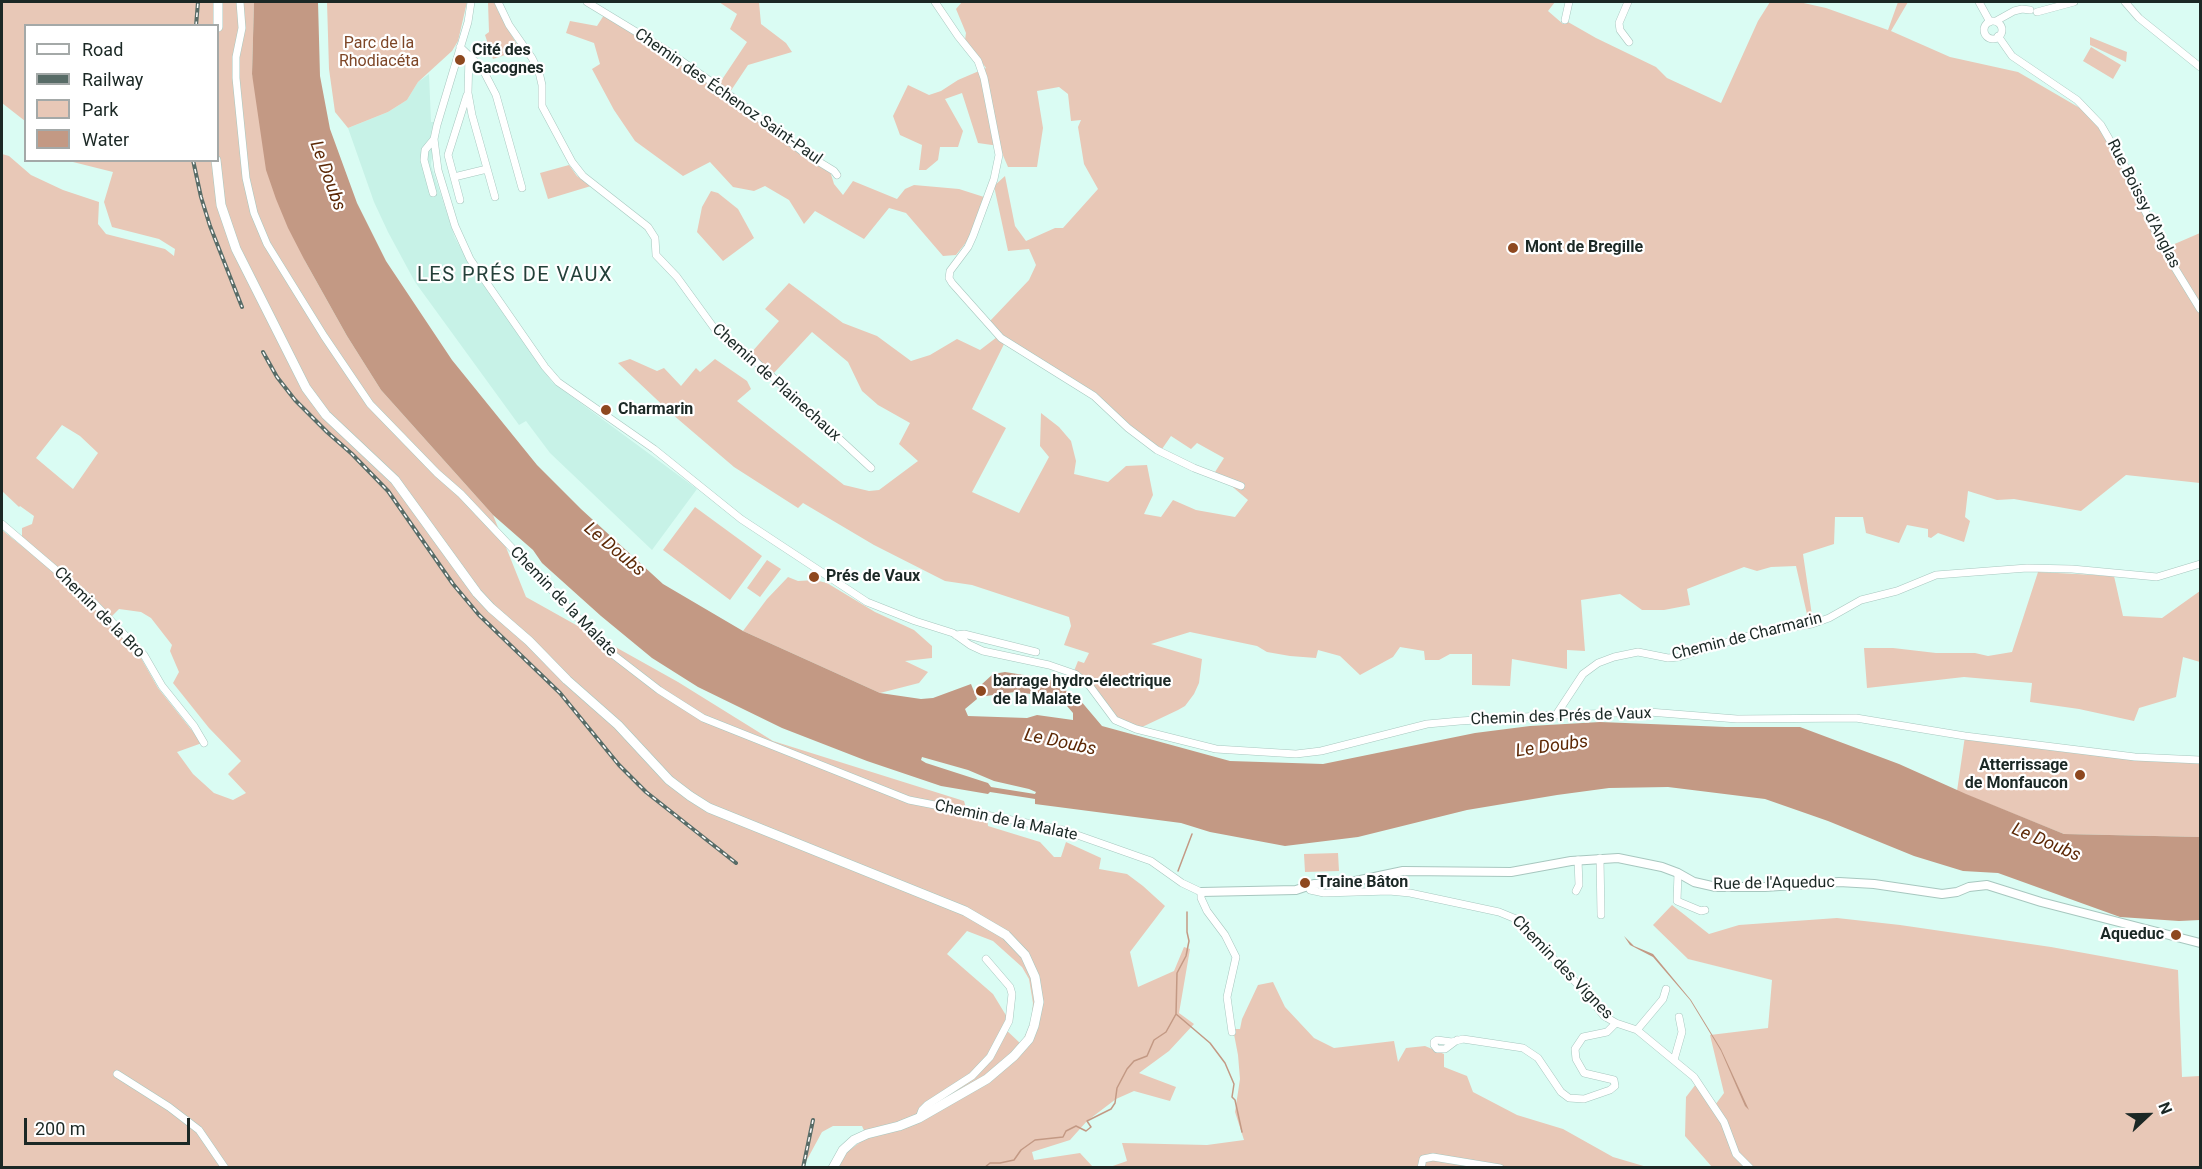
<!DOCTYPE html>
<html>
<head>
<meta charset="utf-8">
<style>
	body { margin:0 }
	#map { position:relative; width:2202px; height:1169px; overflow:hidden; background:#dafcf3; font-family:Roboto,sans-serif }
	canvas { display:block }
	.frame { position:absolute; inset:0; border:3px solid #1b2825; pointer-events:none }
	.legend { position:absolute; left:24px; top:24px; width:195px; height:138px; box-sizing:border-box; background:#fff; border:2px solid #a4a9a8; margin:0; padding:8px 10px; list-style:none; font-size:18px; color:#1b2825 }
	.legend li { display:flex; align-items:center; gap:12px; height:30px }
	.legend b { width:30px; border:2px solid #a4a9a8 }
	.north { position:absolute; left:2118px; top:1085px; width:60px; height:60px; -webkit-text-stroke:4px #fff; paint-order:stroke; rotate:68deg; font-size:16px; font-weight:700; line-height:24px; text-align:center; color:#1b2825 }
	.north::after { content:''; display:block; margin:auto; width:21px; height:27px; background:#1b2825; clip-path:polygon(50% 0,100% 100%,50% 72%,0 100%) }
	.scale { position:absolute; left:24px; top:1118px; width:166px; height:27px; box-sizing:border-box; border:3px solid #1b2825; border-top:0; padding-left:8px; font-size:18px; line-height:21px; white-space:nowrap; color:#1b2825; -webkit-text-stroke:4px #fff; paint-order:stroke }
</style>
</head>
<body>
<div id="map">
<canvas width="2202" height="1169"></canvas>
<div class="frame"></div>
<ul class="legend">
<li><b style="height:8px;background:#fff"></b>Road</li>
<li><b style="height:8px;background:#586c67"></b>Railway</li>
<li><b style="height:16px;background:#e8c8b7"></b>Park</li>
<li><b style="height:16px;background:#c39984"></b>Water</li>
</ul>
<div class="north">N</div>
<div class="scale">200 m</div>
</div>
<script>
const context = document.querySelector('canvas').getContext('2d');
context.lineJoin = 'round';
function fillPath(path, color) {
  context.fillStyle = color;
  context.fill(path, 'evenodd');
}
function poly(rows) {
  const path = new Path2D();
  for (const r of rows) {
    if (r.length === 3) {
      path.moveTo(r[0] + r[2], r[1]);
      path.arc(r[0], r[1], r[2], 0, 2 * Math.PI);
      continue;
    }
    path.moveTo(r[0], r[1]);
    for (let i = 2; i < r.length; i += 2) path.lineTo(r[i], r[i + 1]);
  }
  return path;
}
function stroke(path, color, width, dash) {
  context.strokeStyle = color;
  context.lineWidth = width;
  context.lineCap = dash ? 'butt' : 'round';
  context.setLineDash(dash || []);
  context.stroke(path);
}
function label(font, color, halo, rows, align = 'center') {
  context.font = font + ' Roboto,sans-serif';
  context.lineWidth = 4.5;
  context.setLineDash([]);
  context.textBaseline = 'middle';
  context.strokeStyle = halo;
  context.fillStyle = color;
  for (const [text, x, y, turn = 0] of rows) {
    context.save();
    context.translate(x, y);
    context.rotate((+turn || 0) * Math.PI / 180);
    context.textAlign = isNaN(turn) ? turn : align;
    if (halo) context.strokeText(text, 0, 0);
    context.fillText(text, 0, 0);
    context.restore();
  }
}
fillPath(poly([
	[429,74,431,122,435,122,431,165,455,238,474,272,552,382,697,489,652,550,550,453,526,421,519,425,415,282,388,232,374,202,348,128,388,112,407,100,418,82]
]), '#c7f2e7');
fillPath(poly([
	[2,2,254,2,252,74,305,261,347,336,381,390,493,515,526,597,678,682,773,741,964,801,968,815,987,818,988,826,1040,842,1054,857,1061,857,1066,842,1101,858,1099,869,1127,874,1143,886,1165,906,1130,952,1138,987,1174,971,1184,947,1190,949,1179,1013,1194,1024,1169,1051,1139,1073,1176,1087,1170,1101,1134,1091,1116,1099,1087,1121,1070,1140,1032,1152,1034,1160,1080,1153,1093,1167,837,1167,847,1152,867,1137,862,1126,833,1126,822,1132,803,1167,2,1167,2,530,43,563,94,607,141,658,158,688,202,743,177,752,193,774,214,793,233,800,246,793,228,774,241,761,209,728,173,683,179,672,170,651,172,645,151,618,141,612,119,609,111,617,46,557,22,538,22,528,32,524,34,516,20,506,19,507,2,491,2,154,9,156,31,175,63,190,99,202,98,224,106,234,165,249,174,256,175,249,159,239,112,227,104,202,113,172,69,161,218,160,218,26,26,26,25,121,2,103],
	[62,425,80,436,98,453,73,489,36,458],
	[967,931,993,941,1022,967,1029,979,1033,1003,1031,1023,1021,1044,1003,1027,1007,1017,993,994,947,954],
	[327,2,467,2,458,41,452,51,418,82,407,100,388,112,348,128,335,112,329,69],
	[488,2,495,2,498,11,520,50,493,59,485,35,489,32],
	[719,2,759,2,761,24,786,43,792,52,748,65,728,95,830,171,834,184,843,195,853,181,897,199,905,189,914,185,959,189,984,197,968,240,956,255,943,256,906,213,889,208,864,239,815,211,804,224,789,200,765,186,754,191,733,187,710,162,683,176,635,141,614,110,592,69,600,64,594,43,566,33,570,21,597,26,604,15,717,87,747,42,730,29,737,14],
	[962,2,1555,2,1548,11,1563,24,1568,22,1596,38,1656,67,1667,78,1721,103,1758,21,1770,2,1799,2,1826,8,1888,30,1898,2,1908,2,1891,31,1950,57,2018,72,2085,111,2104,134,2163,249,2200,233,2200,483,2126,475,2081,511,2014,499,1997,500,1968,491,1965,517,1970,521,1964,542,1938,533,1931,538,1928,537,1928,529,1907,525,1899,543,1866,533,1863,517,1835,517,1834,544,1803,554,1813,622,1809,623,1796,566,1771,567,1757,571,1744,567,1687,589,1690,605,1664,610,1642,610,1620,594,1581,600,1585,651,1567,650,1567,669,1512,659,1510,686,1472,685,1472,654,1450,654,1439,660,1425,660,1424,651,1400,647,1393,657,1360,675,1340,656,1318,650,1316,658,1290,656,1267,652,1257,646,1190,632,1151,644,1202,659,1199,683,1194,694,1185,706,1178,710,1140,728,1117,718,1091,684,1074,671,1078,661,1084,663,1089,653,1064,645,1071,626,1069,617,972,585,945,581,874,545,803,503,798,508,734,467,672,414,618,363,630,359,657,371,664,368,681,386,696,368,700,372,715,359,747,381,751,389,737,401,844,485,869,491,879,490,918,461,899,444,910,423,878,405,862,391,848,362,812,332,773,374,751,353,779,321,765,309,789,283,843,323,877,336,911,361,930,355,957,339,980,350,1001,334,990,321,1029,280,1036,265,1029,249,1008,251,994,186,1005,176,1015,226,1026,241,1055,228,1063,228,1098,189,1084,164,1078,127,1081,120,1071,121,1068,94,1059,87,1037,91,1043,128,1037,167,1008,167,999,146,978,143,962,93,945,99,963,131,958,147,940,147,938,160,926,170,919,170,922,145,900,135,893,116,908,85,929,95,941,91,958,80,986,68,965,40,966,33,956,9],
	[1006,340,1098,395,1129,426,1162,449,1171,436,1191,449,1197,443,1224,458,1215,472,1248,500,1235,517,1196,510,1173,500,1161,517,1144,514,1153,495,1147,465,1126,466,1108,482,1074,474,1076,461,1071,441,1059,427,1041,413,1040,446,1049,457,1019,513,972,492,1006,428,972,409],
	[2090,37,2127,52,2126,62,2090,45],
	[2091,47,2121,65,2113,79,2083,61],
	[569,165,577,176,591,186,548,199,540,173],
	[711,191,718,193,738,209,754,238,723,261,697,232,702,207],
	[695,507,762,556,730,600,663,550],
	[767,560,781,569,760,597,747,588],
	[2038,572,2114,576,2123,616,2162,618,2200,591,2200,662,2183,657,2176,697,2139,708,2134,721,2079,709,2030,702,2032,683,1964,677,1867,688,1864,648,1893,648,1936,653,1975,653,1988,656,2012,652],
	[788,577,798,581,815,580,827,583,875,612,914,630,932,646,932,658,905,661,928,672,919,683,880,693,743,631,767,599],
	[1965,736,2161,760,2200,759,2200,837,2064,834,1957,791],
	[1338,853,1339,871,1305,872,1304,854],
	[1672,905,1709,934,1739,925,1837,918,1900,925,2051,947,2178,970,2182,1077,2200,1076,2200,1167,1712,1167,1685,1136,1686,1097,1696,1084,1715,1105,1724,1093,1710,1035,1768,1028,1772,980,1688,959,1653,925],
	[1273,982,1285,1007,1314,1038,1334,1048,1394,1041,1398,1062,1406,1048,1425,1046,1444,1054,1444,1067,1467,1076,1473,1092,1517,1115,1563,1129,1613,1157,1647,1167,1107,1168,1127,1161,1122,1143,1207,1145,1244,1140,1235,1112,1240,1079,1238,1055,1233,1029,1240,1029,1242,1019,1258,985]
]), '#e8c8b7');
fillPath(poly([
	[254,2,318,2,320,76,330,129,357,203,386,261,452,360,537,465,581,509,663,584,743,631,880,693,921,699,933,698,971,684,977,699,965,709,968,716,1027,718,1037,715,1073,720,1073,713,1067,706,1048,696,1015,692,986,696,981,685,993,674,1005,672,1049,679,1080,700,1102,726,1230,761,1323,764,1475,733,1530,726,1600,722,1726,727,1800,727,1899,764,1966,794,2064,834,2200,837,2200,920,2179,921,2120,917,1998,873,1963,871,1914,856,1828,821,1765,799,1668,787,1609,788,1557,795,1467,810,1358,837,1285,846,1210,832,1181,823,1035,804,1035,799,1029,798,990,792,988,794,941,786,867,761,782,728,698,687,652,658,601,616,542,563,533,550,493,515,381,390,347,336,305,261,288,228,276,199,266,170,252,74],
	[922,757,968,770,994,781,1029,789,1036,792,1035,794,991,787,988,783,926,763,921,760],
	[1624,936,1634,946,1653,954,1691,1000,1721,1049,1749,1110,1745,1106,1721,1051,1690,1000,1653,957,1630,945]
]), '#c39984');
stroke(poly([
	[1178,871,1192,834],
	[1176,1014,1210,1043,1225,1063,1234,1084,1232,1097,1235,1100,1242,1132],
	[984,1168,990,1163,1000,1163,1014,1160,1021,1150,1035,1140,1063,1137,1066,1131,1076,1126,1086,1131,1091,1127,1087,1121,1111,1109,1115,1103,1117,1088,1127,1069,1134,1061,1147,1056,1154,1040,1166,1032,1176,1014,1177,973,1186,956,1189,941,1187,932,1187,912]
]), '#c39984', 1.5);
const minor = poly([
	[240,2,242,28,236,57,236,78,246,178,254,213,267,244,324,336,370,404,437,473,461,494,611,653,659,690,703,718,909,800,1063,830,1151,861,1182,883,1201,892,1201,898,1207,911,1225,935,1236,957,1227,997,1232,1032],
	[471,2,468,22,437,125,434,139,438,170,455,226,470,259,545,367,558,382,654,449,741,519,867,602,915,621,953,633,970,645,983,651,1049,665,1075,674,1089,685,1115,720,1136,729,1216,749,1296,754,1321,751,1427,724,1460,721,1556,715,1649,712,1737,719,1856,718,1965,736,2135,757,2200,760],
	[498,2,509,25,532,58,539,72,542,85,542,106,572,162,583,176,648,227,655,238,656,255,677,277,717,332,754,360,871,468],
	[587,2,666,50,723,90,803,152,834,171,837,175],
	[935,2,958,36,978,61,984,78,999,155,994,179,973,236,968,247,950,271,949,278,952,283,1001,338,1094,396,1128,428,1157,450,1194,468,1241,486],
	[1628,2,1619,23,1620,30,1629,42],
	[1979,2,1990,22],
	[2125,2,2139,18,2200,67],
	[2037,12,2074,2],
	[1565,20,1569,2],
	[1996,21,2014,11,2022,9,2030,10],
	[1993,30,9],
	[1998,36,2012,56,2077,100,2101,125,2126,168,2137,195,2170,260,2200,309],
	[460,47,482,68,496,95,522,188],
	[469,55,468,93,472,115,495,197],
	[454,177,487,169],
	[433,193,424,160,425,150,434,139],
	[460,200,448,155,467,95],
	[2,524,91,600,144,655,162,686,194,726,204,743],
	[956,635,964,634,1036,652],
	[1556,715,1583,674,1598,663,1614,657,1638,652,1668,658,1679,657,1761,632,1812,624,1829,618,1861,600,1897,591,1936,575,2027,568,2072,569,2157,577,2200,564],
	[1600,858,1601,915],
	[1678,873,1677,901,1701,911,1705,910],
	[1309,886,1310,890,1324,893,1389,891,1410,893,1499,912,1516,919,1585,992,1604,1016,1616,1023,1637,1030,1694,1077,1724,1122,1736,1154,1750,1168],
	[1576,891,1579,885,1578,860],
	[1637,1030,1663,999,1666,989],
	[1457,1040,1445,1049,1437,1049,1434,1045,1434,1042,1437,1040,1452,1042,1463,1039,1523,1048,1538,1058,1561,1092,1569,1098,1584,1099,1610,1090,1615,1086,1614,1080,1584,1073,1576,1059,1575,1049,1583,1037,1607,1032,1616,1023],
	[1674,1060,1682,1032,1679,1017],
	[117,1074,169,1107,199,1130,225,1168],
	[919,1118,922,1110,927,1105,972,1076,990,1057,1009,1021,1012,994,1010,987,986,959],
	[1421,1168,1423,1159,1433,1157,1500,1168]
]);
const tertiary = poly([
	[1201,892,1296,890,1314,884,1346,883,1403,871,1511,872,1571,861,1618,858,1662,867,1678,873,1694,882,1716,887,1765,887,1839,882,1874,884,1942,894,1957,892,1969,887,1987,885,2041,902,2200,943]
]);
const secondary = poly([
	[218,27,218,2],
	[216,160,221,205,236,249,306,388,326,415,395,480,477,593,491,608,529,641,567,680,618,725,669,780,690,796,709,808,965,911,1006,935,1025,955,1035,977,1039,1002,1034,1026,1029,1039,1014,1056,987,1079,919,1118,899,1126,867,1134,854,1140,843,1150,833,1168]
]);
stroke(minor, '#a7c7bf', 8);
stroke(tertiary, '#a7c7bf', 10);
stroke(secondary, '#a7c7bf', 10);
stroke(minor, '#fff', 7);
stroke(tertiary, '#fff', 8);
stroke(secondary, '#fff', 9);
const rail = poly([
	[196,26,198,2],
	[193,160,201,197,210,226,242,307],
	[263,352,277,377,295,400,327,432,352,454,388,491,453,584,479,615,560,693,619,765,646,792,736,863],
	[803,1168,813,1120]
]);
stroke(rail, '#586c67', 4);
stroke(rail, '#fff', 1.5, [4.5]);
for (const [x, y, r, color] of [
	[460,60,6,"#8e481f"],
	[1513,248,6,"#8e481f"],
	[606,410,6,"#8e481f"],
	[814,577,6,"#8e481f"],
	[981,691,6,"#8e481f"],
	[2080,775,6,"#8e481f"],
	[1305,883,6,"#8e481f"],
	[2176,935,6,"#8e481f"]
]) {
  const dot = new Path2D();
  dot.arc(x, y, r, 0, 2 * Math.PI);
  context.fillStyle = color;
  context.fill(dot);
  stroke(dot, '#fff', 2);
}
label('16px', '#7e4728', '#fff', [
	["Parc de la",379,44],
	["Rhodiacéta",379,62]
]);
label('bold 16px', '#1b2825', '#fff', [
	["Cité des",472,51],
	["Gacognes",472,69],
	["Mont de Bregille",1525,248],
	["Charmarin",618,410],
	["Prés de Vaux",826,577],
	["barrage hydro-électrique",993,682],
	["de la Malate",993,700],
	["Atterrissage",2068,766,"right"],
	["de Monfaucon",2068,784,"right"],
	["Traine Bâton",1317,883],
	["Aqueduc",2164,935,"right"]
], 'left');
label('16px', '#1b2825', '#fff', [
	["Chemin des Échenoz Saint-Paul",728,97,35],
	["Rue Boissy d'Anglas",2143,204,63],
	["Chemin de Plainechaux",776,383,42],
	["Chemin de la Malate",563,602,46],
	["Chemin de la Bro",99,613,45],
	["Chemin de Charmarin",1747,637,-14],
	["Chemin des Prés de Vaux",1561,717,-2],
	["Chemin de la Malate",1006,821,12],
	["Rue de l'Aqueduc",1774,884,-1],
	["Chemin des Vignes",1562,968,46]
]);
label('italic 18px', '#5d2906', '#fff', [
	["Le Doubs",327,176,70],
	["Le Doubs",614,550,40],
	["Le Doubs",1060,743,12],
	["Le Doubs",1552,747,-8],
	["Le Doubs",2046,843,23]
]);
context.letterSpacing = '1.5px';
label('20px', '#234039', '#fff', [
	["LES PRÉS DE VAUX",515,276]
]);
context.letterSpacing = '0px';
</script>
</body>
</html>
